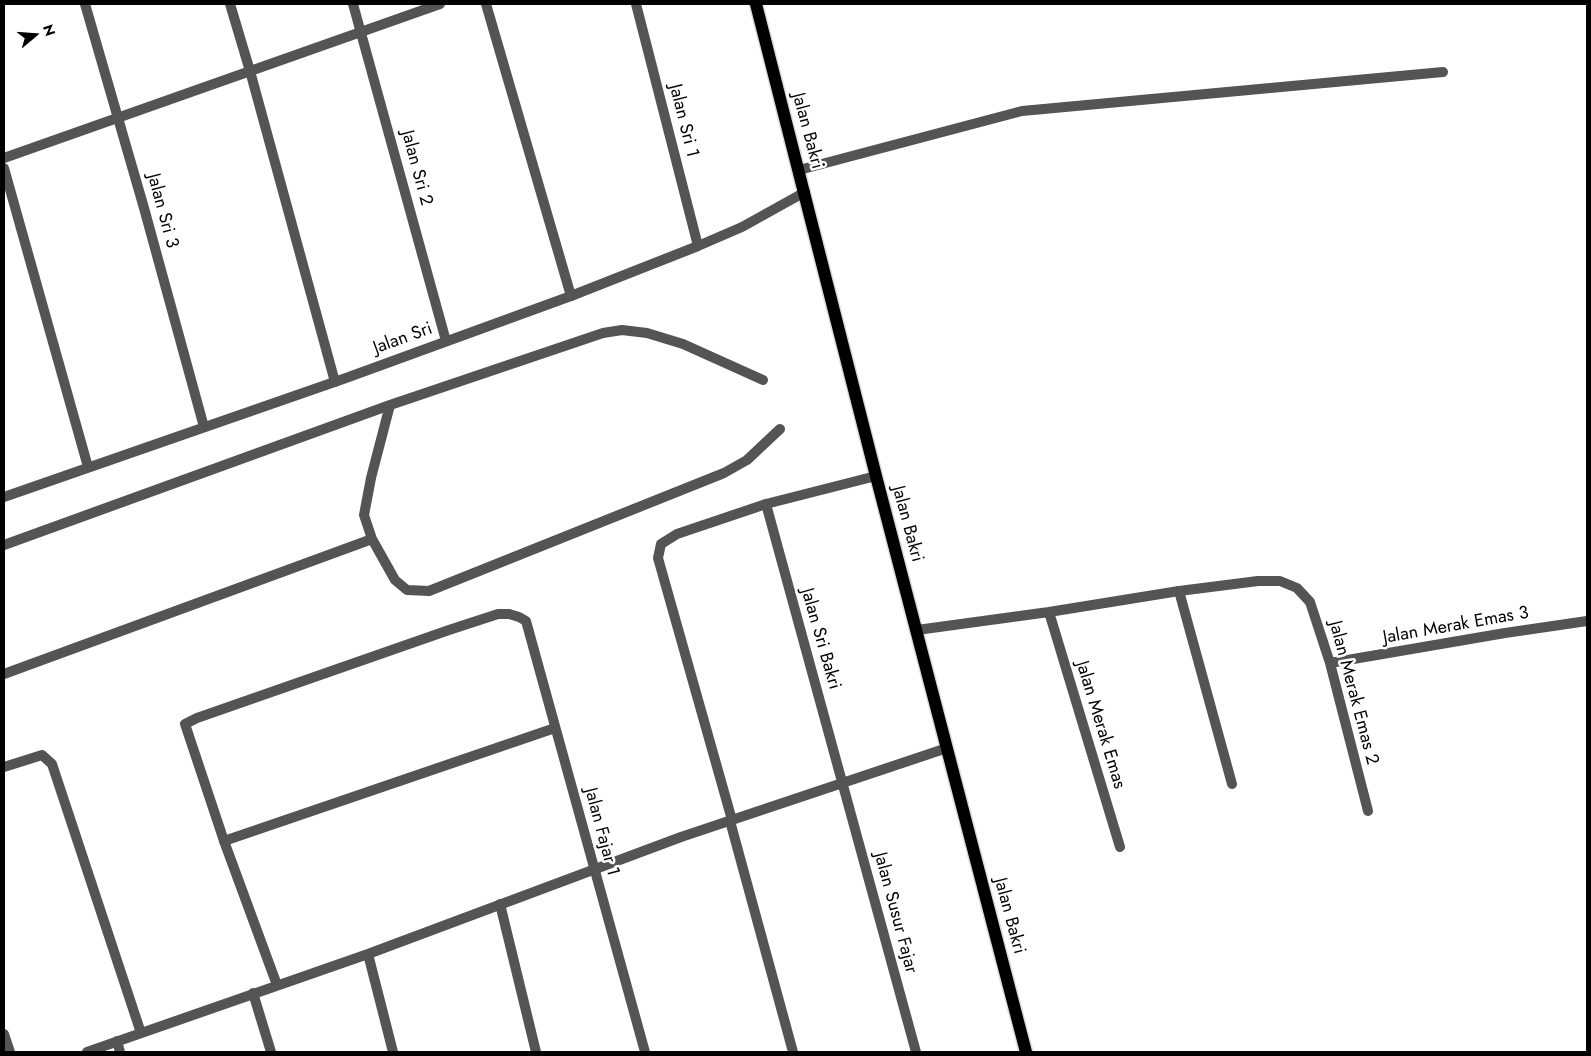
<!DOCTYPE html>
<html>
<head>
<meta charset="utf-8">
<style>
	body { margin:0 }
	#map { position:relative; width:1591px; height:1056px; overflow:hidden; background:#fff; font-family:Jost,sans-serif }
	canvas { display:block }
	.frame { position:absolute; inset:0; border:5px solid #000; pointer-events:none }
	.north { position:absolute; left:10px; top:10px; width:50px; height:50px; -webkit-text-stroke:4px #fff; paint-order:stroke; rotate:72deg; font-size:14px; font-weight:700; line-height:20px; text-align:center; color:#000 }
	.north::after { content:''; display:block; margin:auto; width:18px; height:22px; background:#000; clip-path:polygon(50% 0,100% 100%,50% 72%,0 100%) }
</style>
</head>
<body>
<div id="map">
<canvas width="1591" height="1056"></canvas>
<div class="frame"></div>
<div class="north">N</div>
</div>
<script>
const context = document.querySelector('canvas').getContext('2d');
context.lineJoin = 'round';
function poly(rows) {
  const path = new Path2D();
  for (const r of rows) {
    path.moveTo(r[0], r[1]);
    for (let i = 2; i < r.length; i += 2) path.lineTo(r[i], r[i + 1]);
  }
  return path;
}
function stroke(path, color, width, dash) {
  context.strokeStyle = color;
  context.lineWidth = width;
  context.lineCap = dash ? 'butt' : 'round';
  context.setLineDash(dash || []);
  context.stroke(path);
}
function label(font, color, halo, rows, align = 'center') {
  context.font = font + ' Jost,sans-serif';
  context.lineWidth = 5;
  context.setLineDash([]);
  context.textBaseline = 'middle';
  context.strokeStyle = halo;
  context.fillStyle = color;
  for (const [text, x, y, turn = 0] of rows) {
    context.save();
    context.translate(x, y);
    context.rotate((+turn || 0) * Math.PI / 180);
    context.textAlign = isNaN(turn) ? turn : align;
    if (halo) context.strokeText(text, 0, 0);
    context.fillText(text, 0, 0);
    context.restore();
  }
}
const primary = poly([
	[756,4,876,476,1026,1052]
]);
stroke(primary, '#dbdbdb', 15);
stroke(poly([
	[230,4,250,71,335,382],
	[486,4,571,296],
	[4,158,440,4],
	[4,168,88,467],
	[799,170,1022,111,1443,72],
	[390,405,371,478,364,515,372,539,395,580,407,590,429,591,724,473,747,460,780,429],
	[4,545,390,405,603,333,622,330,647,333,683,344,763,380],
	[1179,591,1232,784],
	[4,674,372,539],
	[732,820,658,558,661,544,677,534,766,504],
	[730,821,793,1052],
	[224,841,555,728],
	[500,904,536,1052],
	[253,993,271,1052],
	[4,1034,10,1052]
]), '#545454', 10);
stroke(poly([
	[85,4,144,208,204,427],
	[353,4,446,341],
	[636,4,698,246],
	[876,476,766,504,916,1052],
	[4,497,346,378,571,296,698,246,742,227,805,192],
	[1049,612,1120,847],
	[917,630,1049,612,1179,591,1258,581,1280,581,1297,588,1310,602,1330,663,1368,811],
	[1330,663,1505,633,1587,621],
	[4,767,42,755,52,764,141,1033],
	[368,954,393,1052],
	[277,985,224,841,185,724,197,718,449,630,498,614,509,614,519,617,526,621,645,1052],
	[117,1041,120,1052],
	[87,1052,368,954,681,837,947,748]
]), '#545454', 10);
stroke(primary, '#000', 12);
label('18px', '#000', '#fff', [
	["Jalan Sri 1",683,121,76],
	["Jalan Bakri",807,131,75],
	["Jalan Sri 2",416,168,75],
	["Jalan Sri 3",162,211,75],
	["Jalan Sri",403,339,-20],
	["Jalan Bakri",907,524,75],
	["Jalan Merak Emas 3",1456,626,-10],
	["Jalan Sri Bakri",820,639,74],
	["Jalan Merak Emas 2",1353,693,75],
	["Jalan Merak Emas",1100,725,73],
	["Jalan Fajar 1",601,832,75],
	["Jalan Susur Fajar",895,913,75],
	["Jalan Bakri",1009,916,75]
]);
</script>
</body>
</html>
